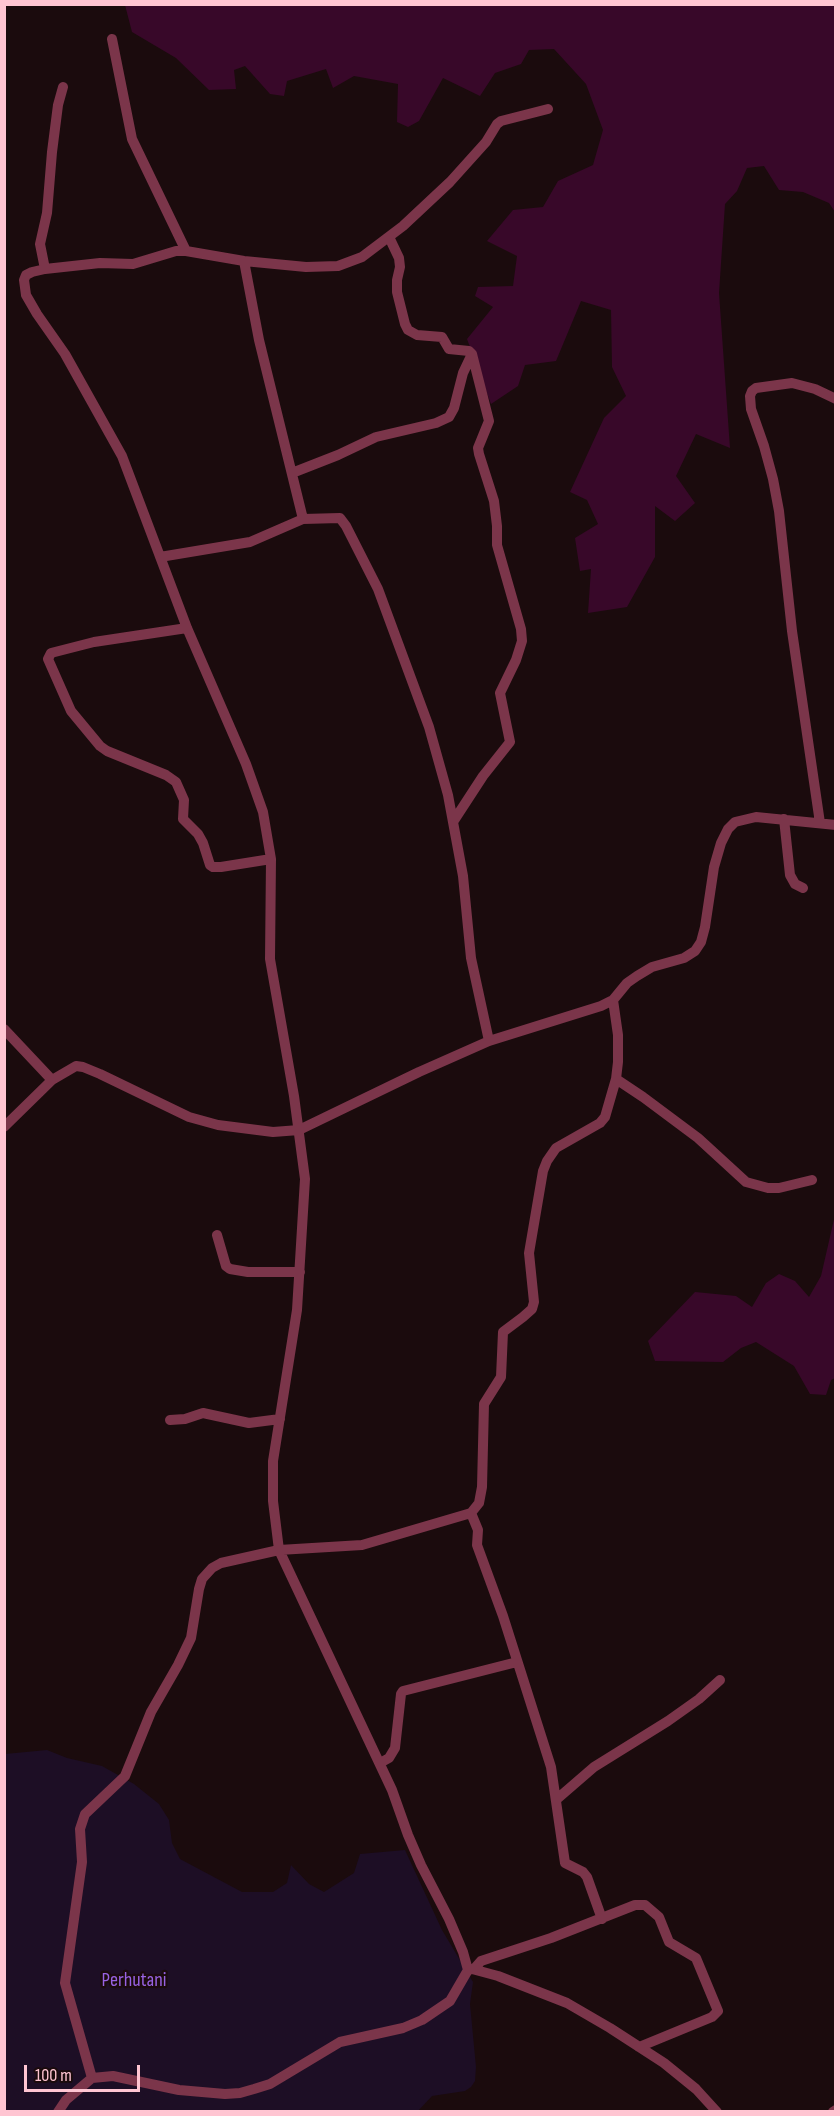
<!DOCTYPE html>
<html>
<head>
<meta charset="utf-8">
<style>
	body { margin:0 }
	#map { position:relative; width:840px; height:2116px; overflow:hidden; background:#1b0b0d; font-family:"Sofia Sans Condensed",sans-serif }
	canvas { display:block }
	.frame { position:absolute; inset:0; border:6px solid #ffc5d2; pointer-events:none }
	.scale { position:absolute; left:24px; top:2065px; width:116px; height:27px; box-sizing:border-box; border:3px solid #ffc5d2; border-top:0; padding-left:8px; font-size:18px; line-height:21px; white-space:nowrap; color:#ffc5d2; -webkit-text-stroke:4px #1b0b0d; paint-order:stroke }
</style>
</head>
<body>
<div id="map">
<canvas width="840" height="2116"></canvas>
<div class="frame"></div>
<div class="scale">100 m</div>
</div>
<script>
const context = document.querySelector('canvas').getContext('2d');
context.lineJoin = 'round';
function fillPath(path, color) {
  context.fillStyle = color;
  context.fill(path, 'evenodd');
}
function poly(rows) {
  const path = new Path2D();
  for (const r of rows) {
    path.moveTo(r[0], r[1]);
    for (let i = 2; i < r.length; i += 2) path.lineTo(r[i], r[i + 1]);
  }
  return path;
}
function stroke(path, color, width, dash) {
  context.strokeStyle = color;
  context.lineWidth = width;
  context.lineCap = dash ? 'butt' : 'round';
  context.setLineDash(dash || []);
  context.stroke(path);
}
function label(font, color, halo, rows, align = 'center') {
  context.font = font + ' "Sofia Sans Condensed",sans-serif';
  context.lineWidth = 4.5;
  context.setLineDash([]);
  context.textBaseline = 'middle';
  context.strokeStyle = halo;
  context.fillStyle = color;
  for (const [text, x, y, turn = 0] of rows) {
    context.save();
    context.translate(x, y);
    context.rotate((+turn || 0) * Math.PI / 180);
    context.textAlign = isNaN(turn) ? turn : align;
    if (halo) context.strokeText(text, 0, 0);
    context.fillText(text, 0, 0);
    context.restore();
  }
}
fillPath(poly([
	[47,1750,67,1758,102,1766,134,1784,159,1804,169,1820,172,1843,180,1859,242,1892,273,1892,287,1883,291,1865,309,1884,324,1892,354,1873,360,1854,405,1850,442,1930,473,1982,470,2004,476,2067,475,2081,471,2087,465,2091,432,2096,418,2111,5,2112,5,1754]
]), '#1d0e25');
fillPath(poly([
	[125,5,835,5,835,212,829,203,803,192,779,190,764,166,747,168,737,191,725,204,719,293,730,448,696,434,676,476,695,503,675,521,655,506,655,557,627,607,588,613,591,569,580,571,575,538,598,524,587,500,570,492,604,418,626,396,612,367,611,310,581,301,556,361,525,365,518,386,491,404,467,339,493,307,475,296,478,287,513,286,517,256,487,241,513,210,543,207,558,181,593,165,603,130,586,84,554,49,529,50,521,64,495,73,480,96,443,78,419,121,408,127,397,122,398,84,354,76,333,88,326,69,287,81,284,96,270,94,245,66,234,70,236,89,209,90,176,58,132,32],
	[835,1215,835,1378,831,1380,826,1395,810,1394,794,1366,756,1342,741,1348,723,1362,655,1361,648,1341,695,1292,736,1296,752,1307,766,1283,779,1274,795,1281,809,1297,821,1276]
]), '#380829');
stroke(poly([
	[112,39,132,139,186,251],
	[389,237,399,258,400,267,397,280,397,292,405,324,408,330,417,335,442,337,449,349,469,351,472,354,489,421,478,448,479,454,494,501,497,526,497,545,521,629,522,641,516,660,500,693,510,742,483,776,453,822],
	[244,261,259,340,303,519],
	[45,269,40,244,47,213,52,152,58,105,63,87],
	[292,473,338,455,376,437,436,423,449,417,454,408,463,373,472,354],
	[160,557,250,542,303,519,340,518,346,526,378,589,429,727,448,795,463,876,471,958,489,1041],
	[187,628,94,642,51,653,48,659,71,711,100,746,107,751,166,775,176,782,184,800,183,819,198,834,203,843,210,865,213,867,221,867,271,859],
	[784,819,790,875,795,884,803,888],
	[820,823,792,631,779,511,773,479,764,446,751,409,750,396,752,391,756,388,792,383,815,389,836,399],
	[4,1029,52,1080],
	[616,1079,643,1097,698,1138,746,1182,768,1188,779,1188,812,1180],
	[4,1127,52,1080,76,1066,83,1067,100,1074,189,1117,218,1125,273,1132,299,1130,419,1072,489,1041,601,1006,613,1000,627,983,637,976,652,967,684,958,695,951,701,942,705,927,714,867,721,843,728,829,735,822,756,817,836,825],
	[217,1235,226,1266,230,1269,248,1272,300,1272],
	[170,1420,185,1419,203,1413,249,1423,280,1419],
	[471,1513,478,1530,477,1545,503,1616,551,1767,565,1863,583,1872,587,1877,602,1919],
	[380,1763,389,1758,395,1748,401,1694,403,1691,517,1662],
	[557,1799,594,1767,668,1721,699,1699,720,1680],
	[474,1969,481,1961,551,1938,635,1905,645,1905,659,1917,669,1942,696,1958,718,2011,712,2017,639,2047],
	[468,1970,463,1952,449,1919,421,1865,408,1835,392,1790,279,1550,273,1501,273,1461,297,1310,305,1179,294,1096,270,959,271,859,263,812,246,764,187,628,122,456,65,354,37,314,26,295,24,280,26,275,32,272,45,269,100,263,133,264,176,251,186,251,244,261,306,267,338,266,362,257,403,226,450,182,486,142,497,124,501,121,548,109],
	[92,2078,65,1983,82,1862,80,1829,85,1814,125,1776,151,1712,178,1665,191,1638,199,1589,202,1579,212,1568,221,1563,279,1550,362,1545,471,1513,479,1503,482,1487,484,1404,501,1377,503,1332,523,1317,532,1309,534,1302,529,1253,543,1171,547,1161,556,1148,600,1123,605,1117,616,1079,618,1062,618,1035,613,1000],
	[58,2112,66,2100,92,2078,113,2076,179,2090,225,2094,240,2093,254,2089,270,2084,340,2042,403,2028,422,2020,450,2001,468,1970,472,1969,498,1976,567,2003,610,2028,664,2063,696,2089,717,2112],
	[833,2112,836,2110]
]), '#7b354a', 10);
label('20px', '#9862e2', '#1b0b0d', [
	["Perhutani",134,1981]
]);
</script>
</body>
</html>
